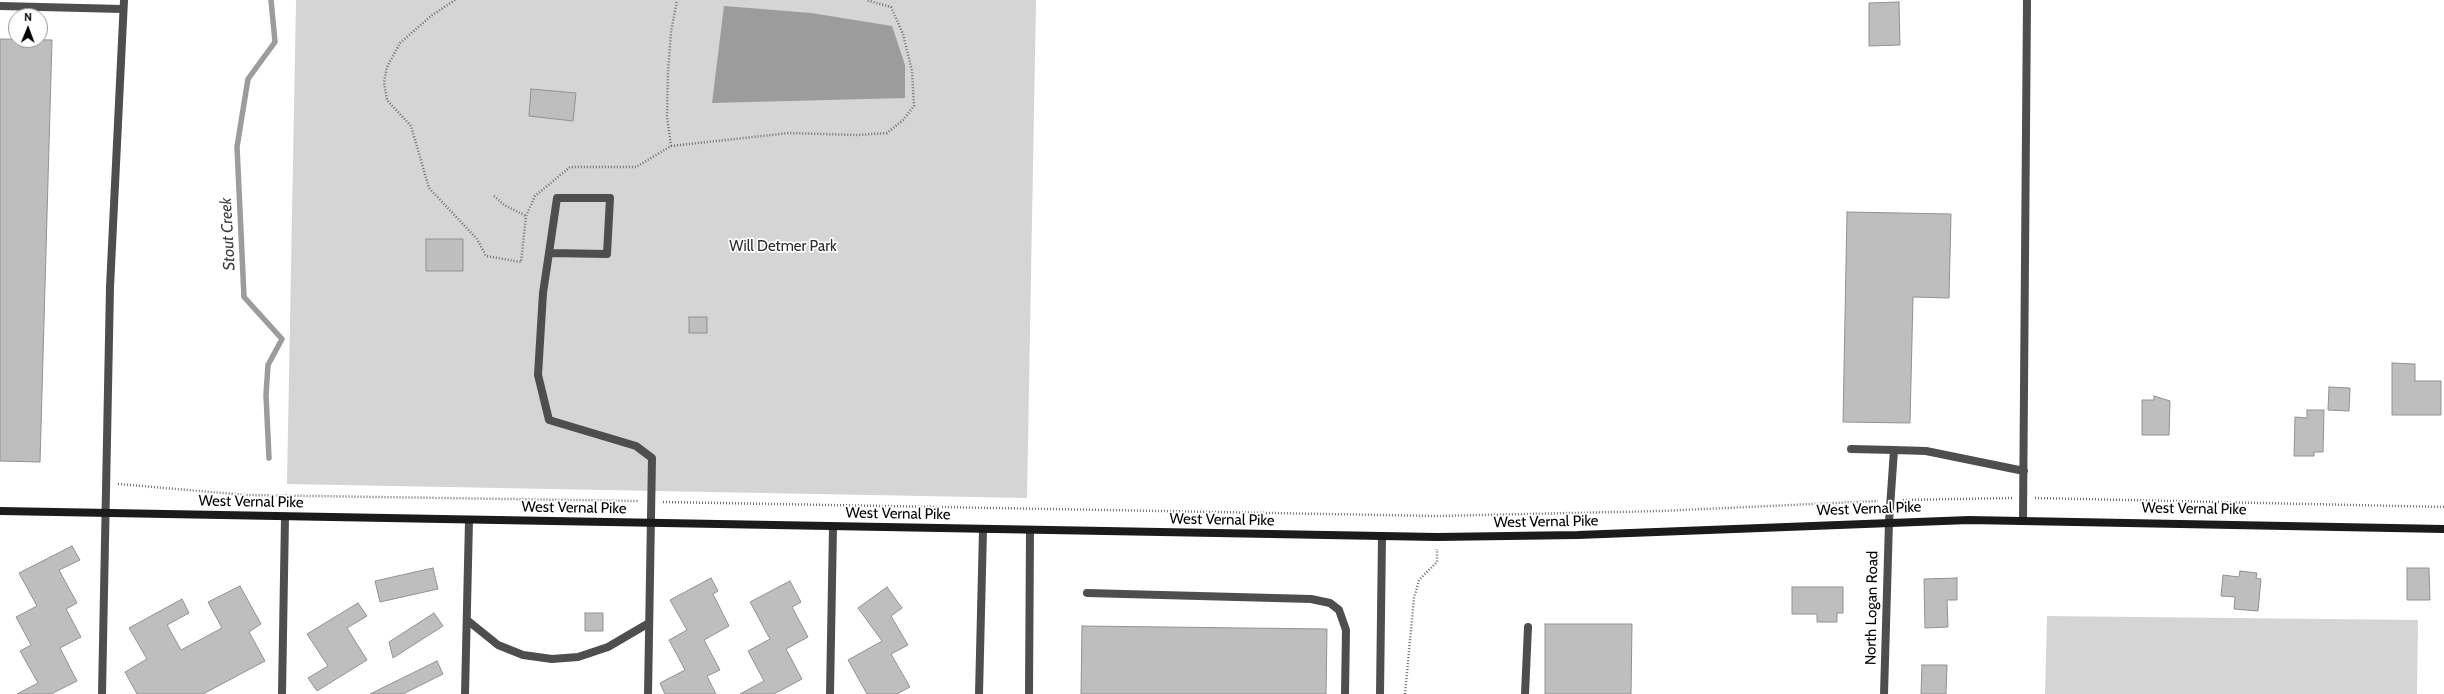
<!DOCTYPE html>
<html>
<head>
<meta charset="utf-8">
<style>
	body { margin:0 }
	#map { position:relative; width:2444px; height:694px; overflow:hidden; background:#fff; font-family:Cabin,sans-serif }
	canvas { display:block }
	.north { position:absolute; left:8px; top:8px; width:40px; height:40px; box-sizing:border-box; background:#fff; border:1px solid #999; border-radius:50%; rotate:1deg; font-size:11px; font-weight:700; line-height:16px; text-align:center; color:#000 }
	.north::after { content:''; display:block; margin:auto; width:14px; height:18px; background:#000; clip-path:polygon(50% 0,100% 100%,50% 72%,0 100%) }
</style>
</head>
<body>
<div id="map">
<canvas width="2444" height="694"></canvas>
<div class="north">N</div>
</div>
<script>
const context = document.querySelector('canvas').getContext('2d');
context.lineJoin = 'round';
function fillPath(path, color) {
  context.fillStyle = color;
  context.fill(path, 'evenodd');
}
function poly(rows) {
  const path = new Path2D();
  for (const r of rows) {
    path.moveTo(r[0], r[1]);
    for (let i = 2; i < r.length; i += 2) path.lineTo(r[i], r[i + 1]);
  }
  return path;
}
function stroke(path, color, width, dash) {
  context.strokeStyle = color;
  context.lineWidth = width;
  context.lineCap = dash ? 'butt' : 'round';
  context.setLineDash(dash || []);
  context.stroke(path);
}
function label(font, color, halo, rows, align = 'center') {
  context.font = font + ' Cabin,sans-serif';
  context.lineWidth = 3.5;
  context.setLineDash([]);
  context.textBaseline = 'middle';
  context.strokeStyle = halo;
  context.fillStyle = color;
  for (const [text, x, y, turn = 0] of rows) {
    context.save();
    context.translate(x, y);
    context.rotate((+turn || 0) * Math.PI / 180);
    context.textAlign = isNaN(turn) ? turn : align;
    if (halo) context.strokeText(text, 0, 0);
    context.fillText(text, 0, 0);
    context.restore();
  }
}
fillPath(poly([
	[296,0,1036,0,1027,498,287,484],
	[2047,616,2418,620,2417,694,2045,694]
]), '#d5d5d5');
fillPath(poly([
	[724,6,811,13,892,26,905,65,905,98,712,103]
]), '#9c9c9c');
stroke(poly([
	[269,458,266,395,268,365,282,339,244,297,237,147,248,79,275,42,271,0]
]), '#9c9c9c', 5.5);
const building = poly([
	[1899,2,1900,45,1869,46,1869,3,1899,2],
	[0,39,52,40,40,462,0,461,0,39],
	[531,89,576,93,573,121,529,116,531,89],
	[1847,212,1951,214,1949,298,1913,297,1910,423,1843,422,1847,212],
	[426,239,463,239,463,271,426,271,426,239],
	[689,317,707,317,707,333,689,333,689,317],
	[2392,363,2415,364,2415,381,2441,381,2441,415,2392,415,2392,363],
	[2329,387,2350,388,2349,411,2328,410,2329,387],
	[2154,396,2170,401,2169,435,2142,435,2142,400,2154,400,2154,396],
	[2307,410,2324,410,2323,452,2314,452,2314,456,2294,456,2295,417,2307,418,2307,410],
	[72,546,80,560,59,570,77,603,66,609,81,637,60,648,77,681,51,694,17,694,38,683,20,651,31,645,16,617,37,606,19,573,72,546],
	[433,568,438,589,380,602,375,581,433,568],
	[2407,568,2429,568,2430,600,2407,600,2407,568],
	[2240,571,2257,573,2256,578,2261,579,2258,611,2234,609,2235,597,2221,596,2223,575,2239,577,2240,571],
	[711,578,718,591,713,594,729,626,704,640,720,670,707,676,716,694,665,694,660,683,685,670,669,640,687,630,670,600,711,578],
	[1957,578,1957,600,1947,600,1948,627,1925,628,1924,579,1957,578],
	[790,581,801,602,792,607,808,637,786,649,802,679,774,694,740,694,764,681,748,651,770,639,750,602,790,581],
	[240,586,261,624,249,632,265,661,203,694,137,694,125,672,147,659,129,628,182,599,189,613,167,625,181,650,222,628,208,602,240,586],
	[887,587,902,608,891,616,908,645,891,654,910,687,897,694,867,694,848,660,882,641,858,608,887,587],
	[1792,587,1843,587,1843,613,1837,613,1837,622,1817,622,1817,614,1792,614,1792,587],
	[358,603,367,616,347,628,367,660,317,691,308,678,328,666,307,634,358,603],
	[434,613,443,626,393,658,389,642,434,613],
	[585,613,603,613,603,631,585,631,585,613],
	[1545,624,1632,624,1631,694,1545,694,1545,624],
	[1082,626,1327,629,1326,694,1081,694,1082,626],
	[437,661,443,674,403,694,370,694,437,661],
	[1922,665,1947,665,1946,694,1921,694,1922,665]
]);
fillPath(building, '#bebebe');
stroke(building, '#929292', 1);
stroke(poly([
	[455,0,431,16,400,43,387,67,384,82,387,100,411,126,429,188,477,239,486,256,521,262,526,216,535,196,570,167,636,167,671,146,789,133,857,135,887,133,903,120,914,106,912,71,903,34,891,7,866,0],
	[671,146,667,116,668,72,671,32,677,0],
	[494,196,504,205,526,216],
	[118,484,247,495,638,501],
	[2035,498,2444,507],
	[1903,500,2012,498],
	[663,502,1437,516,1661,511,1878,501],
	[1405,694,1414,598,1419,580,1437,562,1437,549]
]), '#707070', 2.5, [1, 2]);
stroke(poly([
	[0,6,122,9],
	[549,253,607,254,610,198,557,198,549,253,543,293,538,375,549,420,636,446,652,458,648,694],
	[1851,449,1894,450],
	[2023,520,2027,0],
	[1889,522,1894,450,1926,451,2024,471],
	[1087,593,1311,599,1330,603,1339,610,1346,630,1345,694],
	[467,620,498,645,523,655,552,659,578,657,608,647,649,623],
	[102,694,110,287,124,0],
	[282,694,285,517],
	[465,694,469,520],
	[830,694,833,527],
	[979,694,983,530],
	[1029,694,1030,530],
	[1525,694,1528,627]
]), '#4e4e4e', 8);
stroke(poly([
	[1884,694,1889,522]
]), '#4e4e4e', 8);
stroke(poly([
	[1380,694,1382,536]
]), '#4e4e4e', 8);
stroke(poly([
	[0,511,1437,537,1578,535,1969,520,2444,529]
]), '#1b1b1b', 8);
label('15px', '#2c2c2c', '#fff', [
	["Will Detmer Park",783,247]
]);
label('15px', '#000', '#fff', [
	["West Vernal Pike",251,502,1],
	["West Vernal Pike",574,508,1],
	["West Vernal Pike",1869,509,-2],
	["West Vernal Pike",2194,509,1],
	["West Vernal Pike",898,514,1],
	["West Vernal Pike",1222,520,1],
	["West Vernal Pike",1546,522,-1],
	["North Logan Road",1872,608,-89]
]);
label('italic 16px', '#3d3d3d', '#fff', [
	["Stout Creek",228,234,-93]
]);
</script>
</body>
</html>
